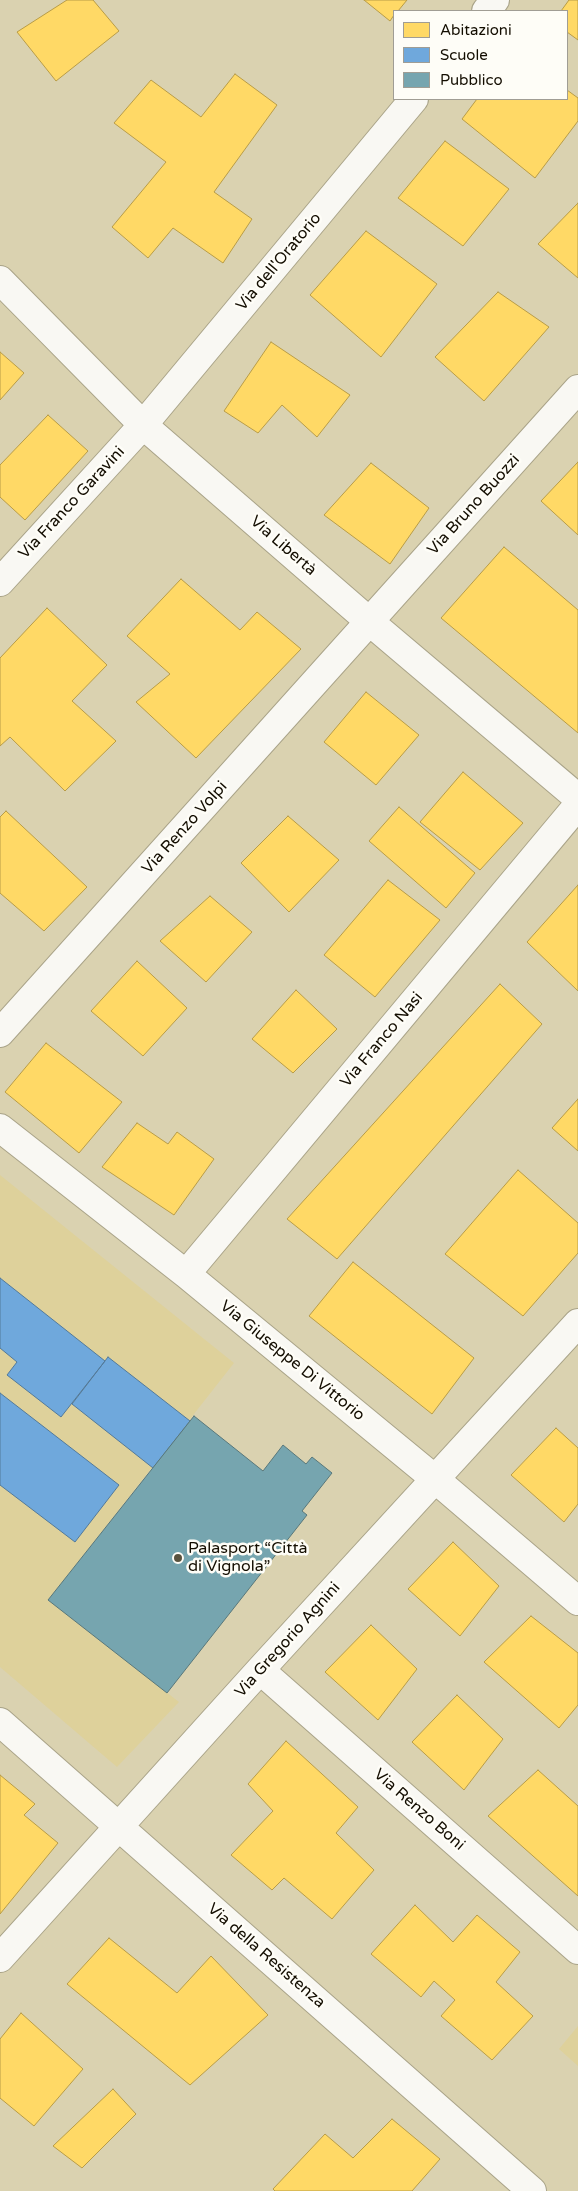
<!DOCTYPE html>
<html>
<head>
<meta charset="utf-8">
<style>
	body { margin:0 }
	#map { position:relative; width:578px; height:2191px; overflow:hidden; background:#dad2b0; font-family:"Varela Round",sans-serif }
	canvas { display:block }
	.legend { position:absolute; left:393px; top:10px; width:175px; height:90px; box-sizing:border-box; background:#fefdf7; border:1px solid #a09d94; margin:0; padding:6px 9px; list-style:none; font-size:15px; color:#130d00 }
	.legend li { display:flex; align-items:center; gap:10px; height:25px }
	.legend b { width:25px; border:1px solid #a09d94 }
</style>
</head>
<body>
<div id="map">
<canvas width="578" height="2191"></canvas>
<ul class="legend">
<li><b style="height:14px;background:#ffd966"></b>Abitazioni</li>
<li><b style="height:14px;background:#6fa8dc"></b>Scuole</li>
<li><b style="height:14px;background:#76a5af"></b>Pubblico</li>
</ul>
</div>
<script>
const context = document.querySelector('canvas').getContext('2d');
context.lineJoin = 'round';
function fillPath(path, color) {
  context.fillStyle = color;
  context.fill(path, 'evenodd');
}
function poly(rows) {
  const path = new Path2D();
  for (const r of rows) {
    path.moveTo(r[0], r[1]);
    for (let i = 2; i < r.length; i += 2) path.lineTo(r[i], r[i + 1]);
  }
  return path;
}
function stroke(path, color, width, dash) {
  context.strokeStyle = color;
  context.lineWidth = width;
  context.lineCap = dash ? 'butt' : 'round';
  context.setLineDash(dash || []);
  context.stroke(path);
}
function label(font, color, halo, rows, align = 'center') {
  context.font = font + ' "Varela Round",sans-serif';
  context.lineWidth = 5;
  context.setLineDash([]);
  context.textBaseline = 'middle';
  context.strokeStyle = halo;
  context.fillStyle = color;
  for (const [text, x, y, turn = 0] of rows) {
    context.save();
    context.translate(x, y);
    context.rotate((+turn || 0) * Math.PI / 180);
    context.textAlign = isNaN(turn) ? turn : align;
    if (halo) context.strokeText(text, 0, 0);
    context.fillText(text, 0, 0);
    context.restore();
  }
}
fillPath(poly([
	[0,1175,234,1363,48,1600,179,1702,117,1767,0,1667],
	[578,2026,578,2066,559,2049]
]), '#ded19b');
const homes = poly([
	[67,0,93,0,119,31,56,81,17,32,67,0],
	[364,0,407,0,398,11,394,11,394,15,390,21,364,0],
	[569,0,578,0,578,40,567,32,567,11,561,11,569,0],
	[235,74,277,105,214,192,252,219,223,263,173,228,148,258,112,227,166,162,114,123,151,80,201,117,235,74],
	[567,90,578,98,578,121,535,178,462,119,477,99,567,99,567,90],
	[445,141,509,189,463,246,398,198,445,141],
	[578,203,578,278,538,244,578,203],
	[366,231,437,284,381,357,310,295,366,231],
	[498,292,549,327,484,401,435,357,498,292],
	[271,342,350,395,317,437,282,405,258,433,224,411,271,342],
	[0,352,24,373,0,400,0,352],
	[48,415,88,451,25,520,0,497,0,465,48,415],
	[578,462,578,535,541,501,578,462],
	[371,463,429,508,390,564,324,515,371,463],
	[504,547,578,610,578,733,441,618,504,547],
	[181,579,240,630,257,612,301,649,196,758,136,702,170,674,127,636,181,579],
	[47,608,107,665,72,701,116,741,65,791,10,737,0,746,0,658,47,608],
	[366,692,419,735,376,785,324,742,366,692],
	[463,772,523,823,480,870,420,822,463,772],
	[399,807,475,873,446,908,369,841,399,807],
	[6,811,87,887,44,931,0,893,0,817,6,811],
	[288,816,339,860,289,912,241,863,288,816],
	[388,880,440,920,375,997,324,955,388,880],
	[578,885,578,991,527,942,578,885],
	[210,896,252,932,206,982,160,941,210,896],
	[137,961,187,1008,143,1056,91,1011,137,961],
	[500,984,542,1024,337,1259,287,1219,500,984],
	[296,990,337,1029,293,1073,252,1039,296,990],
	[46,1043,122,1102,79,1153,5,1092,46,1043],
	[578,1099,578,1151,552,1128,578,1099],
	[137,1123,168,1144,177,1132,214,1159,174,1215,102,1167,137,1123],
	[518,1170,578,1223,578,1253,523,1316,445,1254,518,1170],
	[353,1262,474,1358,432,1414,309,1316,353,1262],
	[556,1428,578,1448,578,1504,564,1522,511,1475,556,1428],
	[453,1542,499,1586,460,1636,408,1589,453,1542],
	[531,1616,578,1653,578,1705,559,1728,484,1662,531,1616],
	[371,1625,417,1669,378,1720,325,1672,371,1625],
	[457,1695,503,1739,464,1790,412,1742,457,1695],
	[286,1741,358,1807,336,1833,374,1870,332,1919,284,1878,272,1890,231,1855,273,1811,248,1784,286,1741],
	[538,1770,578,1806,578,1896,488,1816,538,1770],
	[0,1775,35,1804,24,1815,58,1843,0,1914,0,1775],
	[415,1905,453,1942,477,1915,520,1952,496,1982,533,2016,492,2060,441,2016,455,2000,434,1981,421,1997,371,1954,415,1905],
	[109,1938,177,1993,211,1956,268,2015,190,2085,67,1984,109,1938],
	[21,2013,83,2069,34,2126,0,2098,0,2039,21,2013],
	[113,2089,136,2114,82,2168,53,2146,113,2089],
	[392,2119,440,2159,412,2191,275,2191,273,2189,325,2134,353,2158,392,2119]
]);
fillPath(homes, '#ffd966');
stroke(homes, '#b89c47', 1);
const schools = poly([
	[0,1278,105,1361,61,1417,7,1375,17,1362,0,1348,0,1278],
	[108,1357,190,1421,153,1468,72,1404,108,1357],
	[0,1393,119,1485,75,1542,0,1485,0,1393]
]);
fillPath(schools, '#6fa8dc');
stroke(schools, '#537a9a', 1);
const public = poly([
	[194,1416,263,1471,283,1445,306,1464,312,1457,332,1473,302,1511,307,1515,167,1693,48,1600,194,1416]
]);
fillPath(public, '#76a5af');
stroke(public, '#58777a', 1);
const minor = poly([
	[486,11,495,0],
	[0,280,143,425,370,622,578,798],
	[0,582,143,425,414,99],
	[0,1033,578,389],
	[0,1128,186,1274,435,1479,578,1601],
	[186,1274,578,805],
	[260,1670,578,1950],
	[0,1722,532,2191],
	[0,1958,260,1670,578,1323]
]);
stroke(minor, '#a9a388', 30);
stroke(minor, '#f9f8f3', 28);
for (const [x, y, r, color] of [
	[178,1558,5,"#59523e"]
]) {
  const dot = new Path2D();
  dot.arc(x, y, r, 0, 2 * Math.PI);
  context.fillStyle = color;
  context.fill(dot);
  stroke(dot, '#fefdf7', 2);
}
label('16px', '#130d00', '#fefdf7', [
	["Via dell'Oratorio",279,262,-50],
	["Via Franco Garavini",72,503,-47],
	["Via Bruno Buozzi",474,505,-48],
	["Via Libertà",283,546,41],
	["Via Renzo Volpi",185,828,-48],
	["Via Franco Nasi",382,1040,-50],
	["Via Giuseppe Di Vittorio",292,1361,39],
	["Via Gregorio Agnini",288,1640,-48],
	["Via Renzo Boni",419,1810,41],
	["Via della Resistenza",266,1956,41]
]);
label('16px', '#130d00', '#fefdf7', [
	["Palasport “Città",188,1549],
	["di Vignola”",188,1567]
], 'left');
</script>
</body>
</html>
